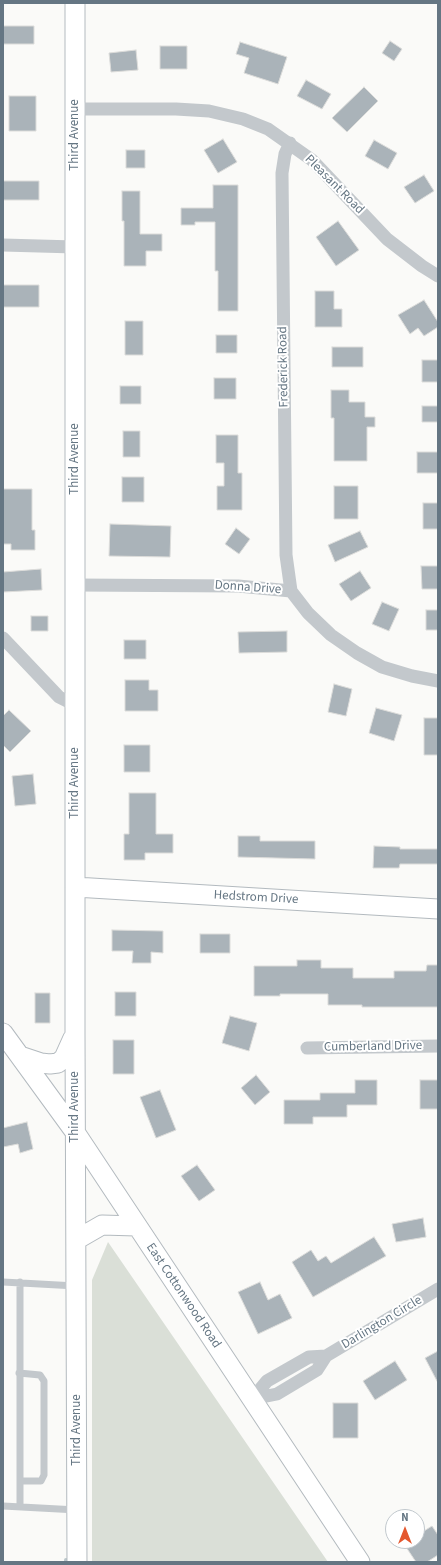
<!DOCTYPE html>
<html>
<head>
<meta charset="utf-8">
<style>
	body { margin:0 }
	#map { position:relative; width:441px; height:1565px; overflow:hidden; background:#fafaf8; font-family:"Source Sans 3",sans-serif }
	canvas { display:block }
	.frame { position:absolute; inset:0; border:4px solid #657683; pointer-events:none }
	.north { position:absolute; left:385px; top:1509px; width:40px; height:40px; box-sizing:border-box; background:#fff; border:1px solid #c1c8cd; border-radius:50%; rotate:0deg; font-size:11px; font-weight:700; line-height:16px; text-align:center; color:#657683 }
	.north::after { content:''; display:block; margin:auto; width:14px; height:18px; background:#e4572e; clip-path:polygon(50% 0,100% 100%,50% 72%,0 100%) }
</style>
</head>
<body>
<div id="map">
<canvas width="441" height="1565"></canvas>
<div class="frame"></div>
<div class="north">N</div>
</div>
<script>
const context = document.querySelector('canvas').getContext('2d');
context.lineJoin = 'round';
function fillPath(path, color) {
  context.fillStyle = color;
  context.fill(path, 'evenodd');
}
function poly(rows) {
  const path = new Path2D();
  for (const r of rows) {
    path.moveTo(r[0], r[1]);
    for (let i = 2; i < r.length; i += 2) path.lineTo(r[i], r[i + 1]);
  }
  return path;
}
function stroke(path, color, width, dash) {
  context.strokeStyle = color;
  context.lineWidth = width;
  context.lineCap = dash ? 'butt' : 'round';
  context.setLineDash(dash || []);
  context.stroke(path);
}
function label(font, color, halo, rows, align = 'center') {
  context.font = font + ' "Source Sans 3",sans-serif';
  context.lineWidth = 4;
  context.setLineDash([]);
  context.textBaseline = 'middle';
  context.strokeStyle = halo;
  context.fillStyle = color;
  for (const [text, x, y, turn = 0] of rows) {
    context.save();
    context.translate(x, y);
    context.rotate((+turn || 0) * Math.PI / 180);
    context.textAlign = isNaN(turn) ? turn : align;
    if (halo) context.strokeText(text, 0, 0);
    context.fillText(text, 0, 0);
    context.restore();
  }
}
fillPath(poly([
	[108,1242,328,1562,92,1562,92,1280]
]), '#dadfd7');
stroke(poly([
	[66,1562,66,1560]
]), '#bbc7cb', 4);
const building = poly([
	[3,26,34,26,34,44,3,44,3,26],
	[390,41,402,49,394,61,382,53,390,41],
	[240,42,287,57,278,84,244,73,249,58,236,54,240,42],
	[160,46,187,46,187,69,160,69,160,46],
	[136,50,138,70,111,72,109,53,136,50],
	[306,80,331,94,322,109,297,96,306,80],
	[364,87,378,101,347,132,332,118,364,87],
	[9,96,36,96,36,131,9,131,9,96],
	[223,139,237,162,218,173,204,150,223,139],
	[374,140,397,153,388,169,365,156,374,140],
	[126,150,145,150,145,168,126,168,126,150],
	[424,175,434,191,415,203,404,187,424,175],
	[3,181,39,181,39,200,3,200,3,181],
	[213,185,238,185,238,311,218,311,218,271,215,271,215,222,195,222,195,225,181,225,181,208,213,208,213,185],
	[122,191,140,191,140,234,162,234,162,251,146,251,146,266,124,266,124,221,122,221,122,191],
	[338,221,359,250,336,266,316,237,338,221],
	[3,285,39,285,39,307,3,307,3,285],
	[315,291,334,291,334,309,342,309,342,327,315,327,315,291],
	[424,300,438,322,438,327,424,336,418,328,410,334,398,315,424,300],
	[125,321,143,321,143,355,125,355,125,321],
	[216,335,237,335,237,353,216,353,216,335],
	[332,347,363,347,363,367,332,367,332,347],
	[422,360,438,360,438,382,422,382,422,360],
	[214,378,236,378,236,399,214,399,214,378],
	[120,386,141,386,141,404,120,404,120,386],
	[331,390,349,390,349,402,365,402,365,417,375,417,375,427,367,427,367,461,334,461,334,418,331,418,331,390],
	[422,406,438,406,438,422,422,422,422,406],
	[123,431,140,431,140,457,123,457,123,431],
	[216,435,238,435,238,473,242,473,242,510,217,510,217,486,224,486,224,463,216,463,216,435],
	[417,452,438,452,438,473,417,473,417,452],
	[122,477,144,477,144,502,122,502,122,477],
	[334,486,358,486,358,519,334,519,334,486],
	[3,489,32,489,32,530,35,530,35,550,11,550,11,544,3,544,3,489],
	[423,503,438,503,438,529,423,529,423,503],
	[110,524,171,526,170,557,109,556,110,524],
	[236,528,250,539,239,554,225,544,236,528],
	[360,531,368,547,335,562,328,545,360,531],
	[421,566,438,566,438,589,422,589,421,566],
	[41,569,42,590,3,592,3,572,41,569],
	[360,571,371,588,351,601,339,584,360,571],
	[382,602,399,609,389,631,372,624,382,602],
	[426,610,438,610,438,630,426,630,426,610],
	[31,616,48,616,48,631,31,631,31,616],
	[287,631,287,652,239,653,238,632,287,631],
	[124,640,146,640,146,659,124,659,124,640],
	[125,680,149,680,149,690,158,690,158,711,125,711,125,680],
	[334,684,352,689,346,716,328,712,334,684],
	[376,708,402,715,394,741,369,733,376,708],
	[9,710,31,731,10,752,3,745,3,716,9,710],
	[424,718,438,718,438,755,424,755,424,718],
	[124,745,150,745,150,772,124,772,124,745],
	[33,774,36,804,15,806,12,776,33,774],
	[129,793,156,793,156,834,173,834,173,853,145,853,145,860,124,860,124,834,129,834,129,793],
	[238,836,260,836,260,841,315,841,315,859,238,857,238,836],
	[374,846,400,847,400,849,438,849,438,864,400,864,399,868,373,868,374,846],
	[112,930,163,931,163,953,151,952,151,963,132,963,133,951,112,951,112,930],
	[200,934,230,934,230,953,200,953,200,934],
	[297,960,321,960,321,968,353,968,353,978,394,978,394,971,426,971,427,965,438,965,438,1007,362,1007,362,1005,328,1005,328,994,280,994,280,996,254,996,254,966,297,966,297,960],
	[115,992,136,992,136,1016,115,1016,115,992],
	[35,993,50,993,50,1023,35,1023,35,993],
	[230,1016,257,1023,249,1051,222,1043,230,1016],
	[113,1040,134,1040,134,1074,113,1074,113,1040],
	[256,1075,270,1092,255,1105,241,1088,256,1075],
	[355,1080,377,1080,377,1105,347,1105,347,1117,313,1117,313,1124,284,1124,284,1100,320,1100,320,1093,355,1093,355,1080],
	[420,1080,438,1080,438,1109,420,1109,420,1080],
	[160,1090,176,1130,156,1138,140,1097,160,1090],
	[27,1122,33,1149,20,1153,18,1144,3,1147,3,1128,27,1122],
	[197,1165,215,1190,199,1201,181,1176,197,1165],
	[423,1218,426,1237,396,1242,392,1224,423,1218],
	[374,1237,386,1256,313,1297,292,1262,311,1250,318,1261,326,1256,331,1263,374,1237],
	[260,1282,268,1300,280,1294,292,1318,258,1334,238,1292,260,1282],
	[438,1351,438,1383,425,1358,438,1351],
	[395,1361,407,1380,375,1400,363,1381,395,1361],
	[333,1403,358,1403,358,1438,333,1438,333,1403],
	[417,1520,424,1531,432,1526,438,1535,438,1555,427,1562,416,1562,402,1541,417,1541,417,1520]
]);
fillPath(building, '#aab3b9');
stroke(building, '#dcdcda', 1);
const secondary = poly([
	[75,3,75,1033,77,1562],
	[75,887,438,909],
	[3,1033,75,1132,360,1562],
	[20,1056,41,1063,50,1064,58,1063,64,1058,73,1038],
	[76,1240,102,1225,136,1226]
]);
stroke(secondary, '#b3babf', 21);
stroke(poly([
	[3,1282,76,1286],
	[20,1282,20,1506],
	[19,1373,40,1375,44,1381,44,1475,41,1481,20,1481],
	[3,1506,77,1510]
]), '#c3c8cc', 7);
stroke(poly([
	[75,109,176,109,209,111,243,119,268,129,312,160,387,239,422,266,438,276],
	[290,143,285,154,282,173,286,555,291,591],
	[3,245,75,247],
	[75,585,238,586,291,591,308,613,331,635,357,653,382,667,412,676,438,681],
	[3,638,59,697,75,705],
	[307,1048,438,1046],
	[252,1399,267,1381,309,1357,326,1356,438,1289],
	[252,1399,277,1394,317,1370,326,1356]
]), '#c3c8cc', 13);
stroke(secondary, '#fff', 19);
label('13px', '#657683', '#fff', [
	["Third Avenue",75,135,-90],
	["Pleasant Road",334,185,45],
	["Frederick Road",284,367,-91],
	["Third Avenue",75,459,-90],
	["Donna Drive",248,588,4],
	["Third Avenue",75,783,-90],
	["Hedstrom Drive",256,898,3],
	["Cumberland Drive",373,1047,-1],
	["Third Avenue",75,1107,-90],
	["East Cottonwood Road",183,1296,56],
	["Darlington Circle",382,1323,-31],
	["Third Avenue",77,1430,-90]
]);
</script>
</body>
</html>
